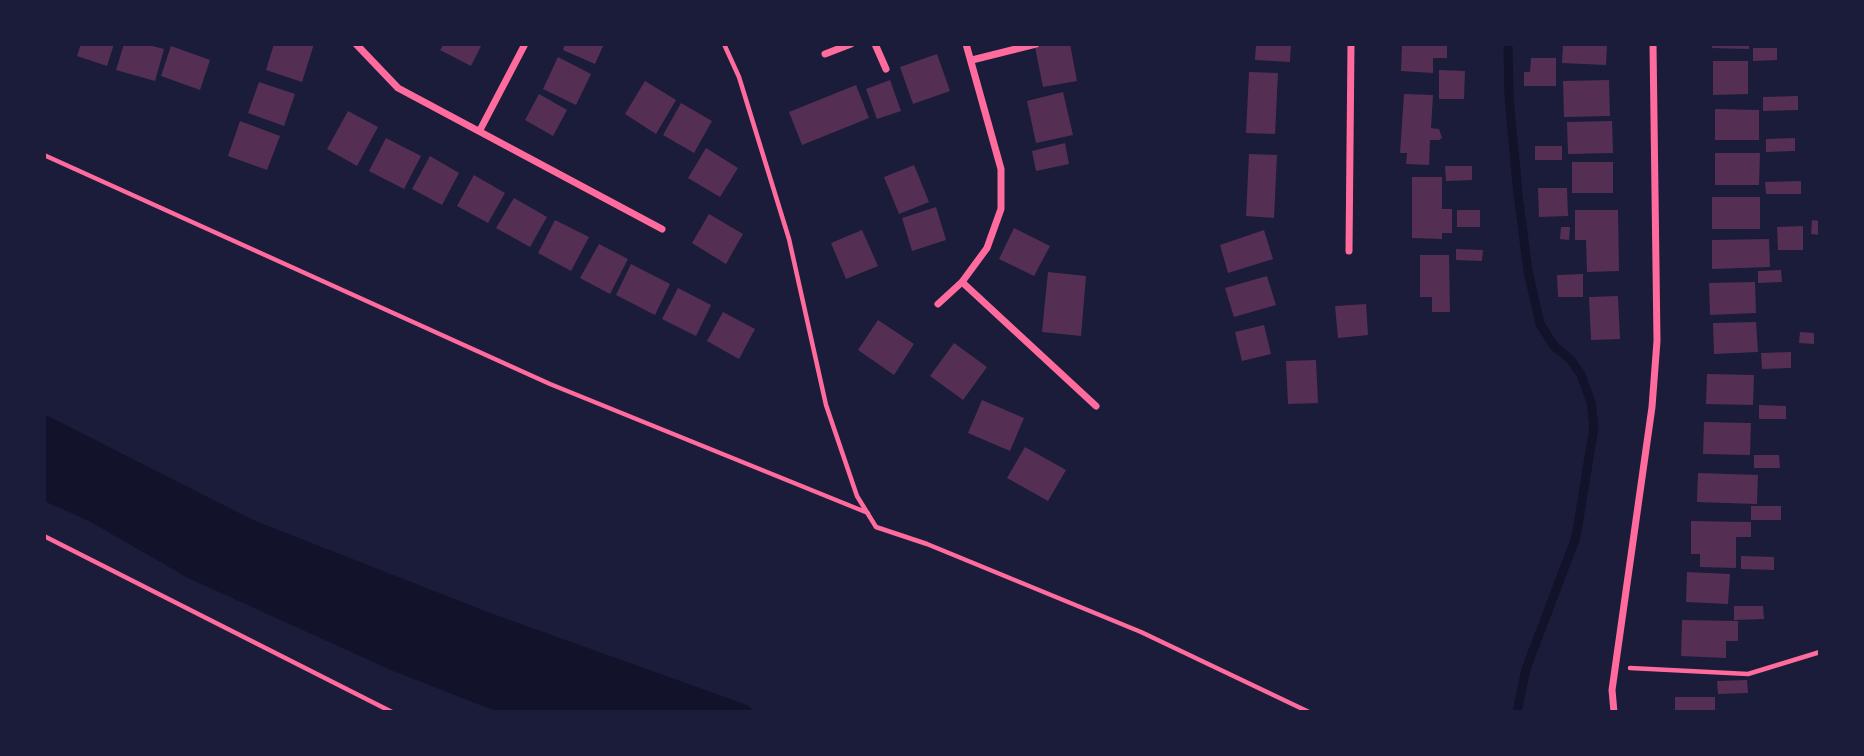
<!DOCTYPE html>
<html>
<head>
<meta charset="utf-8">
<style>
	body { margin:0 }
	#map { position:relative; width:1864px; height:756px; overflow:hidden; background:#1b1b3a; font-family:"Fira Sans Condensed",sans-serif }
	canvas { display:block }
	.frame { position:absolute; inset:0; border:46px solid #1b1b3a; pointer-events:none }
</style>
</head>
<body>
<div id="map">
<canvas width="1864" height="756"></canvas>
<div class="frame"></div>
</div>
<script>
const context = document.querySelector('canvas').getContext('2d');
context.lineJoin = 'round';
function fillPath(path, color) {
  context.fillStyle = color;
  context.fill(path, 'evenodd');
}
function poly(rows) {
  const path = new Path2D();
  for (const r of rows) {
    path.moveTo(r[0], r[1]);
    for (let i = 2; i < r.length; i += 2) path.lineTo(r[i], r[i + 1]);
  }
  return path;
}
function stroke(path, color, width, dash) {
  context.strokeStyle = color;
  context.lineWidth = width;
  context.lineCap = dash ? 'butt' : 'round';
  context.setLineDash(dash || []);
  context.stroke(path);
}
fillPath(poly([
	[44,414,253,520,490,613,747,705,755,712,498,712,391,670,188,578,89,521,44,501]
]), '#12122b');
stroke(poly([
	[1508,44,1509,97,1518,194,1528,271,1540,324,1554,346,1571,360,1581,375,1591,402,1594,427,1576,537,1526,669,1517,712]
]), '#12122b', 9);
fillPath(poly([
	[81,44,114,44,107,66,77,56],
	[124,44,145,44,164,49,155,81,116,70],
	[274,44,314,44,302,82,266,70],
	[444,44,482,44,471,66,440,50],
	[565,44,604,44,595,64,563,50],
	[1052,44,1070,44,1077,81,1043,87,1035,47],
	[1256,44,1291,44,1290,62,1255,60],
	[1402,44,1447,44,1447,58,1433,58,1433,73,1401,71],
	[1563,44,1607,44,1606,65,1562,63],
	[1712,44,1749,44,1749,49,1712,48],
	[171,46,210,60,200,90,161,76],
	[1753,48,1777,48,1777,60,1753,61],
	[937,54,950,91,913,104,900,67],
	[558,57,591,74,576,105,543,89],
	[1531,58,1556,58,1556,86,1524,86,1524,72,1530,72],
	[1713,61,1748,61,1748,94,1713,95],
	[1439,70,1465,71,1464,99,1439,99],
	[1249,72,1278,73,1275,134,1246,133],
	[890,80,901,111,877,119,866,89],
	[1609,80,1610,116,1564,117,1563,81],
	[645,81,676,100,656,134,625,114],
	[259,82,295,94,284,126,248,113],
	[856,85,869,118,802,145,789,112],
	[1063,92,1073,135,1036,143,1027,101],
	[539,94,567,110,553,136,525,120],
	[1404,94,1433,95,1431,128,1439,129,1442,138,1439,140,1430,140,1429,165,1406,164,1407,153,1400,153],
	[1798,96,1798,110,1763,111,1763,97],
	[681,103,712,121,694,153,663,135],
	[1715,109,1759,110,1759,140,1715,140],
	[348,111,378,127,357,166,327,149],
	[240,121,280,136,267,170,228,156],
	[1612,121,1613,153,1568,154,1567,122],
	[386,138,421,156,404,189,369,171],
	[1795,138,1795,151,1766,152,1766,139],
	[1065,143,1069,164,1036,171,1032,151],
	[1535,146,1562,146,1562,160,1535,160],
	[706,148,738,168,720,197,688,178],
	[1715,153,1760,153,1759,185,1715,185],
	[1249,154,1277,155,1274,218,1246,216],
	[430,156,459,173,442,205,412,189],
	[1572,162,1613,162,1613,193,1572,193],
	[914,165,929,202,899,214,884,177],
	[1445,166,1472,166,1472,180,1446,181],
	[474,175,505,193,488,223,457,206],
	[1412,177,1442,177,1442,209,1452,209,1452,233,1442,233,1442,239,1412,238],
	[1801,181,1801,194,1766,194,1765,182],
	[1538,188,1567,188,1568,216,1539,217],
	[1712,197,1760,197,1760,229,1712,229],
	[514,198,547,217,530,247,496,228],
	[936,207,946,240,912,251,902,218],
	[1457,210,1480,210,1480,227,1457,227],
	[1575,210,1618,210,1619,271,1587,272,1586,240,1575,240],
	[709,214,743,234,726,264,692,243],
	[555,220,589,237,571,271,538,253],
	[1812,220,1820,221,1820,235,1811,234],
	[1803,226,1803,250,1778,250,1777,227],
	[1561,227,1570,227,1569,240,1560,239],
	[1014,228,1050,246,1034,276,999,259],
	[862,230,878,266,846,279,831,243],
	[1264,230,1273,259,1228,273,1220,245],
	[1769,239,1770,267,1712,269,1712,240],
	[599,244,628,259,610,294,580,278],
	[1456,249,1483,250,1482,261,1456,260],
	[1420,255,1449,255,1450,312,1432,312,1432,297,1420,297],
	[631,264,670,284,655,315,616,295],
	[1781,270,1782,282,1758,283,1758,271],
	[1048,272,1086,276,1081,336,1042,332],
	[1583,274,1583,297,1558,297,1557,275],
	[1267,276,1276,305,1234,317,1225,288],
	[1755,282,1756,313,1710,315,1709,283],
	[678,288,711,305,696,336,662,319],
	[1618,296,1620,339,1591,340,1589,297],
	[1366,304,1368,335,1338,338,1335,306],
	[723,312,755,329,739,359,707,341],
	[878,320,914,344,894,375,858,350],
	[1756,322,1758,352,1714,354,1713,323],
	[1264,325,1271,354,1242,361,1235,332],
	[1800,332,1814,333,1814,344,1799,343],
	[954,343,987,367,963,400,930,376],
	[1791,352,1791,368,1762,369,1761,353],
	[1316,360,1318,403,1288,404,1286,361],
	[1707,374,1754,375,1753,405,1706,404],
	[982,400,1024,418,1010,451,968,433],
	[1759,405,1786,406,1786,419,1759,419],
	[1704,422,1751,423,1750,455,1703,454],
	[1025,447,1066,470,1048,501,1007,478],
	[1754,455,1779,455,1780,468,1754,468],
	[1698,473,1758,475,1757,504,1697,502],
	[1751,506,1781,506,1781,520,1751,520],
	[1691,521,1751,522,1751,537,1736,537,1736,568,1700,567,1700,554,1691,554],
	[1741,556,1774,557,1774,570,1741,569],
	[1687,572,1730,574,1728,604,1686,602],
	[1734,606,1763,606,1764,619,1734,620],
	[1682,620,1738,621,1738,641,1726,641,1726,658,1681,656],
	[1747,680,1748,693,1718,694,1717,681],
	[1675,697,1715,697,1715,712,1675,712]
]), '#542f53');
stroke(poly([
	[724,44,739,77,789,239,826,405,857,496,876,527,927,544,1141,632,1309,712],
	[44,155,550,384,868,513],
	[44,536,392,712],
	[1630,668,1748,674,1820,652]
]), '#ff6b9d', 4.5);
stroke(poly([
	[356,44,398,88,662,229],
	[875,44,886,69],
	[825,54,851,44],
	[972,60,1036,44],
	[480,130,525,44],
	[1349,251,1351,44],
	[962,282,1096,406],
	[938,304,962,282,987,248,1001,209,1001,169,966,44],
	[1614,712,1612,690,1652,407,1657,341,1653,44]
]), '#ff6b9d', 7);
</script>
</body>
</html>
